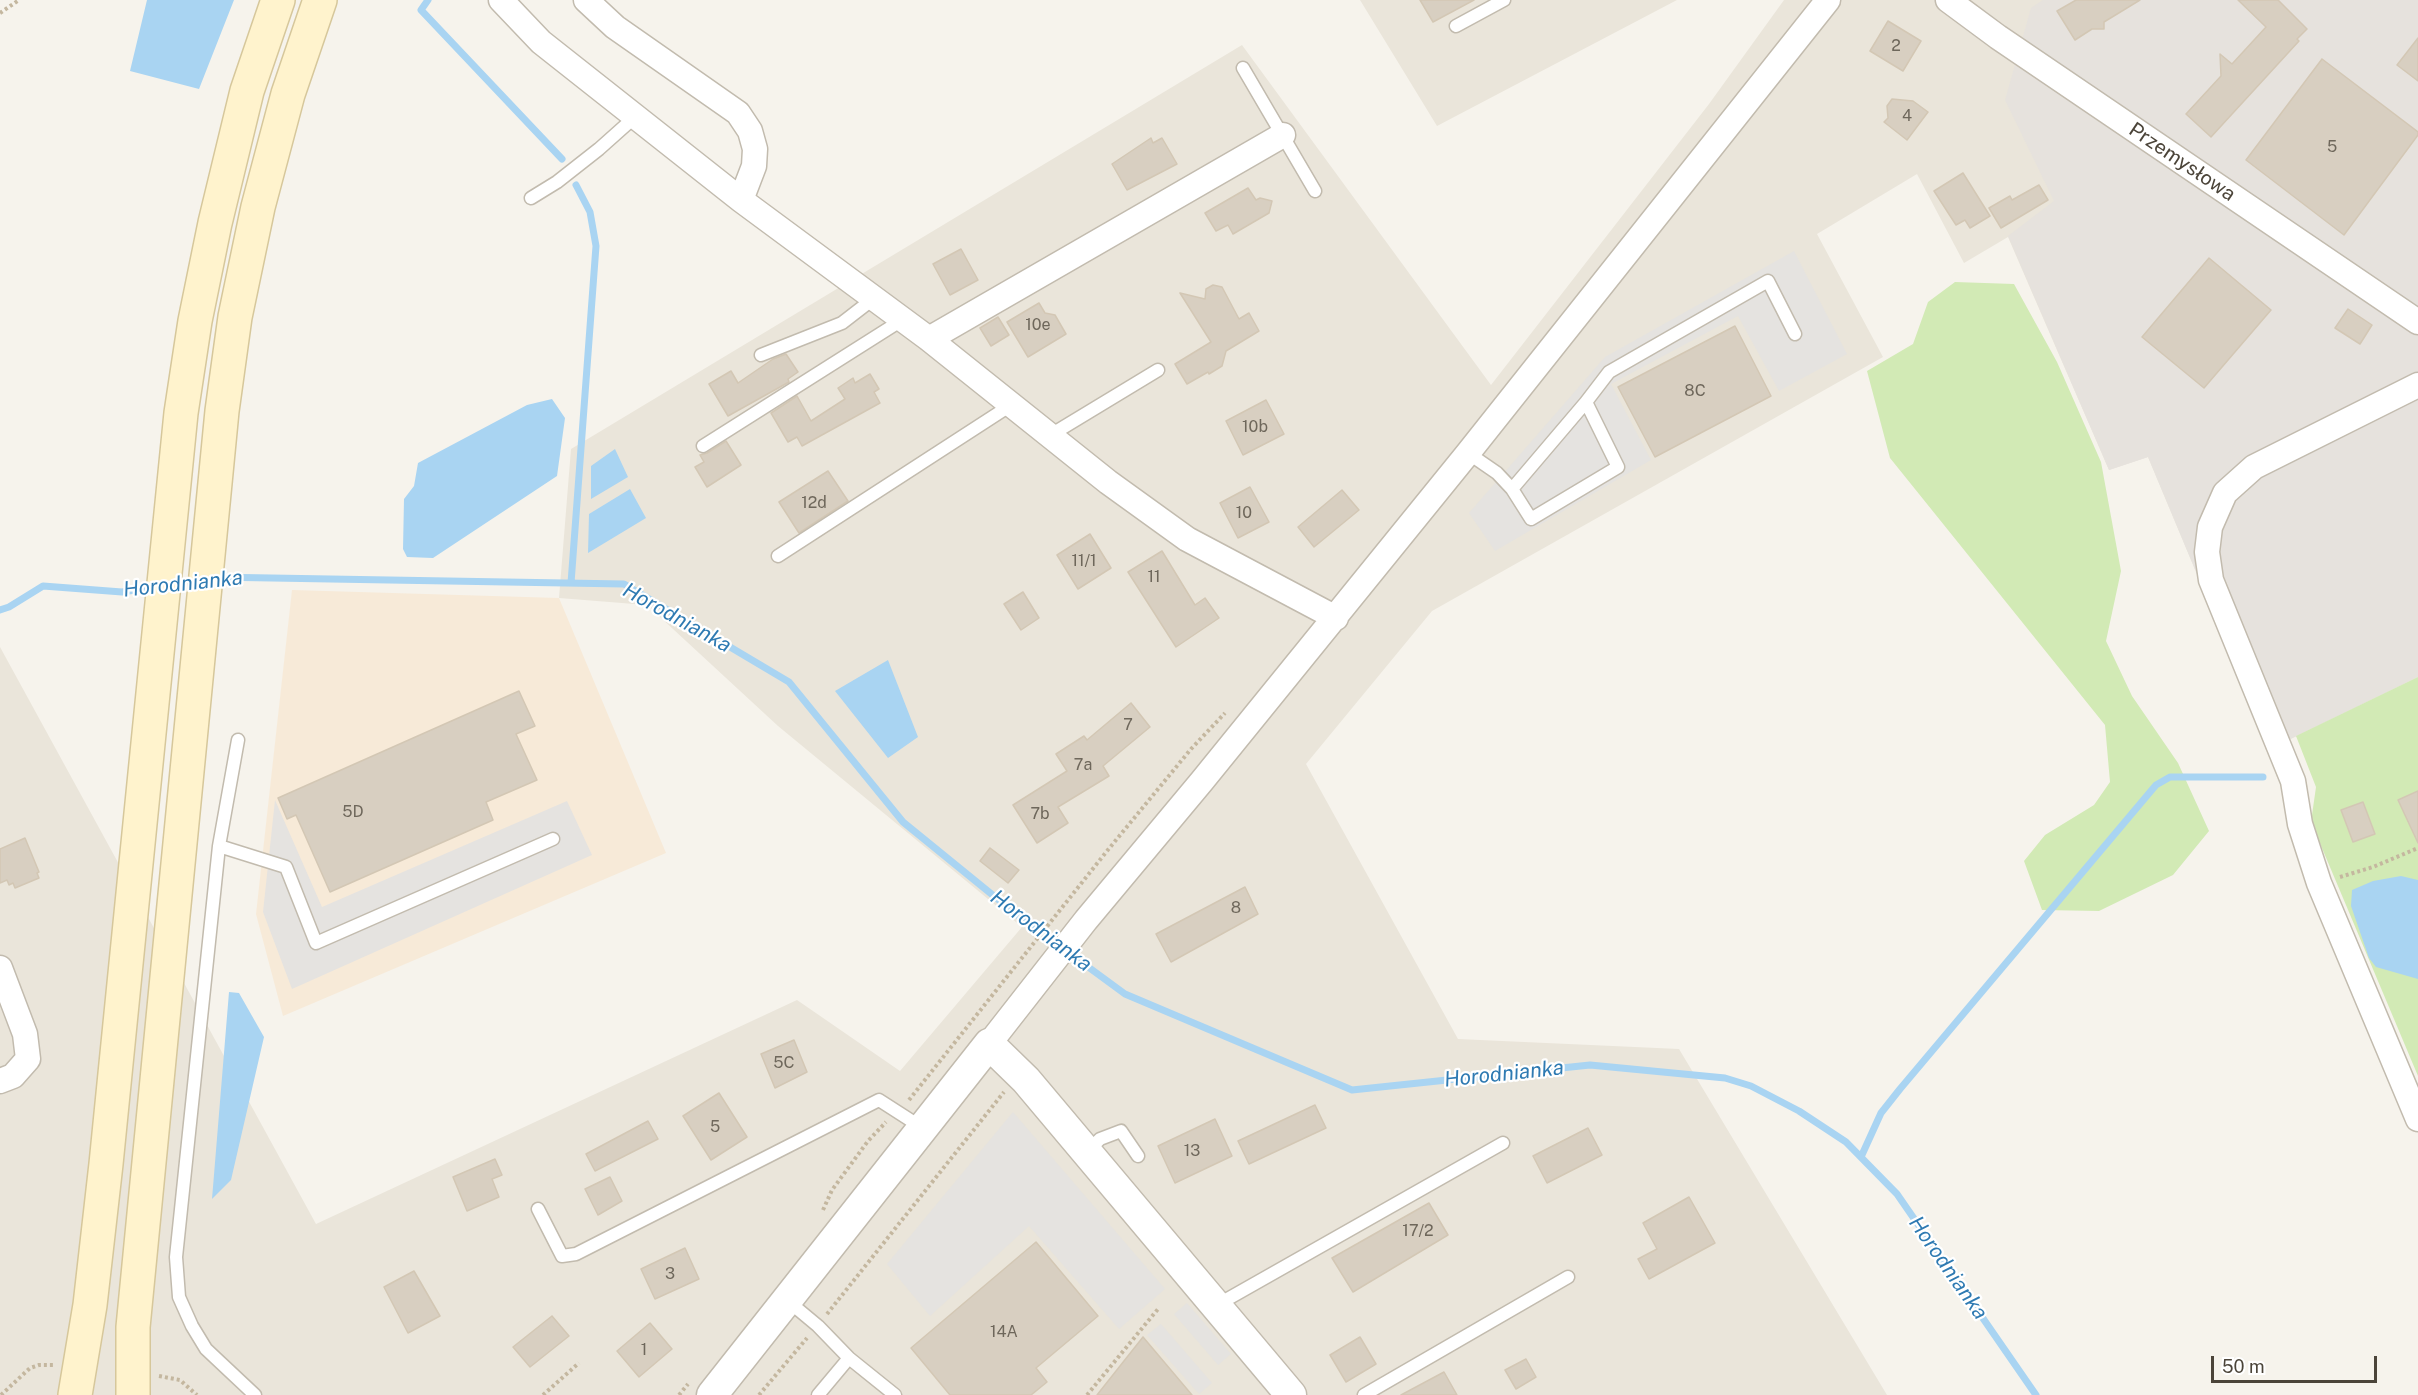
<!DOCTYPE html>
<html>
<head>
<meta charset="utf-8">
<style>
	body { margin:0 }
	#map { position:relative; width:2418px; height:1395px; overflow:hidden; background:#f6f3ec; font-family:"Public Sans",sans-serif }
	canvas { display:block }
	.scale { position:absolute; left:2211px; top:1356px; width:166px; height:27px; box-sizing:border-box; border:3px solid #4b4439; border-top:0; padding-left:8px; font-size:18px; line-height:21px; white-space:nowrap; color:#4b4439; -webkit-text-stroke:4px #fff; paint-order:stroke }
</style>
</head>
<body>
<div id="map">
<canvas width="2418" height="1395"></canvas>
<div class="scale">50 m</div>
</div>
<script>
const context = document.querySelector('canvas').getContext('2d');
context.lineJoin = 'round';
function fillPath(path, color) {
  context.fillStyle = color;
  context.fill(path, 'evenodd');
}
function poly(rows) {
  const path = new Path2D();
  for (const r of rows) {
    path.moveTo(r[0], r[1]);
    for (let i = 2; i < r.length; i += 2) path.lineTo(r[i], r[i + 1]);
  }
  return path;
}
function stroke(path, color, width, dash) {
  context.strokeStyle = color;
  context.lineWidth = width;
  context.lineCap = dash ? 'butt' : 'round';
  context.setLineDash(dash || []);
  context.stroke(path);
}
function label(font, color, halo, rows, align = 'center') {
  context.font = font + ' "Public Sans",sans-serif';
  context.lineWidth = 4.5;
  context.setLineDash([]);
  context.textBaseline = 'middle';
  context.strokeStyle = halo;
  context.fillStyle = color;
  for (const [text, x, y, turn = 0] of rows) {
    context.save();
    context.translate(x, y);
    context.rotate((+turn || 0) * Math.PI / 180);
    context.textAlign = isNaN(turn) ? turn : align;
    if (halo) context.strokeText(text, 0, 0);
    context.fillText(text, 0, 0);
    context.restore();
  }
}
fillPath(poly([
	[1360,0,1677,0,1437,126],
	[1784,0,2418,0,2418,677,2270,749,2148,457,2109,470,2008,237,1964,263,1917,174,1817,234,1883,357,1432,611,1306,764,1458,1039,1679,1049,1887,1395,0,1395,0,647,316,1224,797,1000,900,1071,1022,927,778,726,647,605,559,598,571,449,1242,45,1491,385,1709,104]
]), '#eae5da');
fillPath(poly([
	[292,590,559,598,666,853,283,1016,256,914]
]), '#f7ead8');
fillPath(poly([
	[2043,0,2418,0,2418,677,2270,749,2148,457,2109,470,2008,236,2054,201,2005,100,2031,8]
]), '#e6e2dd');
fillPath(poly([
	[1955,282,2014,284,2057,362,2101,462,2121,571,2106,641,2132,696,2178,763,2209,831,2173,875,2099,911,2042,910,2024,861,2045,835,2094,805,2110,782,2105,725,1890,458,1867,371,1913,344,1928,302],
	[2418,677,2418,1076,2311,822,2316,787,2296,736]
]), '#d2eab5');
fillPath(poly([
	[1794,251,1847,354,1779,391,1738,316,1611,384,1651,460,1495,551,1469,513,1605,357],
	[275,800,322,907,567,801,592,855,292,989,263,912],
	[1013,1112,1165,1289,1119,1329,1029,1226,930,1316,887,1264],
	[1187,1303,1231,1354,1218,1365,1174,1314],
	[1161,1324,1212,1383,1199,1394,1147,1335]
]), '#e5e3e0');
fillPath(poly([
	[147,0,234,0,199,89,130,71],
	[552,399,565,418,557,476,433,558,407,557,403,549,404,499,414,486,418,463,527,405],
	[615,449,628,477,591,499,591,466],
	[630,489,646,518,588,553,589,514],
	[888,660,918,737,888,758,835,691],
	[2401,876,2418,880,2418,979,2376,967,2369,958,2351,906,2352,890,2373,881],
	[229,992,239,993,264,1037,231,1180,212,1199]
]), '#a9d4f2');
stroke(poly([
	[428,0,421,10,562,159],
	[213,577,624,584,789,682,903,822,1016,914,1125,994,1352,1090,1590,1065,1725,1078,1751,1086,1799,1111,1846,1142,1897,1194,2036,1395],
	[571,583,596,246,590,212,576,185],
	[172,584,197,580],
	[0,610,9,607,43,586,122,592,155,587],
	[1861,1157,1881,1113,1900,1089,2156,785,2170,777,2263,777]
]), '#a9d4f2', 7);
const building = poly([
	[1420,0,1474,0,1433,22,1420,0],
	[2076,0,2140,0,2104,22,2104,29,2092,29,2075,40,2057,11,2076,0],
	[2238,0,2278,0,2307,29,2297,39,2299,41,2211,137,2186,114,2221,76,2220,54,2232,64,2266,27,2238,0],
	[1888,21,1921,41,1903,71,1870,51,1888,21],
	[2418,38,2418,81,2397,65,2418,38],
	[2322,59,2418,132,2418,135,2344,235,2246,160,2322,59],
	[1892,99,1913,101,1928,112,1907,140,1884,122,1888,118,1887,106,1892,99],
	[1151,138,1153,143,1162,138,1177,164,1127,190,1112,164,1151,138],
	[1963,173,1990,216,1970,228,1965,220,1956,225,1934,191,1963,173],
	[2039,185,2048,200,2001,228,1989,208,2010,196,2012,200,2039,185],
	[1248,188,1256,200,1260,198,1272,201,1269,213,1233,234,1228,225,1216,231,1205,213,1248,188],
	[961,249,978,280,950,295,933,264,961,249],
	[2209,258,2271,310,2204,388,2142,337,2209,258],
	[1213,285,1222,287,1239,319,1249,313,1259,331,1226,351,1222,366,1209,374,1208,372,1187,384,1175,364,1211,342,1180,293,1205,299,1206,289,1213,285],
	[1039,303,1045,313,1055,315,1066,334,1028,357,1007,322,1039,303],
	[2348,309,2372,325,2360,344,2335,328,2348,309],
	[998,317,1009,335,991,346,980,328,998,317],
	[1735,326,1771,396,1655,457,1618,387,1735,326],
	[786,354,798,372,788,379,789,382,728,416,709,384,731,371,738,383,773,359,786,354],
	[870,374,879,389,874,392,880,403,802,446,797,437,788,442,771,413,797,396,811,421,845,399,838,388,853,378,855,383,870,374],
	[1266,400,1284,434,1243,455,1226,421,1266,400],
	[726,441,741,465,707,487,695,467,704,462,700,455,707,453,726,441],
	[828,471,848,501,799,533,779,502,828,471],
	[1250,487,1269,522,1238,538,1220,503,1250,487],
	[1342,490,1359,510,1314,547,1298,527,1342,490],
	[1090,534,1111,568,1078,589,1057,555,1090,534],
	[1162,551,1195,605,1205,598,1219,618,1176,647,1128,572,1162,551],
	[1023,592,1039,618,1021,630,1004,604,1023,592],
	[519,691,535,726,516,734,537,780,486,802,493,820,330,892,296,815,287,819,278,798,519,691],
	[1131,703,1150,727,1103,766,1109,776,1058,807,1068,823,1037,843,1013,805,1067,771,1056,754,1084,736,1087,740,1131,703],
	[2418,791,2418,843,2398,800,2418,791],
	[2363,802,2375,834,2353,842,2341,810,2363,802],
	[25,838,39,872,37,873,39,878,15,888,13,883,9,885,7,880,0,883,0,849,25,838],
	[990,848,1019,870,1008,883,980,861,990,848],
	[1245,887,1258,914,1171,962,1156,934,1245,887],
	[794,1040,807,1072,775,1088,761,1054,794,1040],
	[719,1093,747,1137,711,1160,683,1116,719,1093],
	[1315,1105,1326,1128,1249,1164,1238,1141,1315,1105],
	[1215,1119,1232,1156,1175,1183,1158,1146,1215,1119],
	[648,1121,658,1139,595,1171,586,1154,648,1121],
	[1588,1128,1602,1155,1547,1183,1533,1156,1588,1128],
	[495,1159,502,1175,492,1179,499,1197,467,1211,453,1177,495,1159],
	[610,1177,622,1201,598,1215,585,1189,610,1177],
	[1689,1197,1715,1243,1649,1279,1638,1259,1657,1249,1643,1223,1689,1197],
	[1429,1203,1448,1235,1353,1292,1332,1258,1429,1203],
	[1036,1242,1098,1316,1036,1368,1047,1382,1031,1395,950,1395,911,1348,1036,1242],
	[685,1248,699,1279,655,1299,641,1269,685,1248],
	[414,1271,440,1316,408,1333,384,1287,414,1271],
	[552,1316,569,1336,530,1367,513,1347,552,1316],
	[650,1323,672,1349,639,1377,617,1351,650,1323],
	[1143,1337,1192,1395,1097,1395,1143,1337],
	[1360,1337,1376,1364,1346,1382,1330,1355,1360,1337],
	[1526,1359,1536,1377,1516,1389,1505,1370,1526,1359],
	[1444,1372,1457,1395,1401,1395,1444,1372]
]);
fillPath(building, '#d8cfc1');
stroke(building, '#d3c7b4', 1.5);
const service = poly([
	[1456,26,1504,0],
	[1243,68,1315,191],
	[531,198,557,182,599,149,636,116],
	[761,355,842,323,873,299],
	[1049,436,1158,370],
	[703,446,902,320],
	[1468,453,1497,473,1512,489,1531,519,1618,467,1586,402,1609,372,1768,281,1795,334],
	[1512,489,1586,402],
	[778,556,1011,405],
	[238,740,219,846,176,1257,179,1297,192,1326,206,1349,255,1395],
	[219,846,286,867,316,943,553,839],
	[1088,1151,1100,1139,1121,1131,1138,1156],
	[538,1209,562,1256,576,1254,879,1100,921,1127],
	[788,1301,818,1326,849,1358,895,1395],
	[1217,1305,1503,1143],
	[818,1395,849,1358],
	[1364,1395,1568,1277]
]);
const minor = poly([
	[501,0,541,42,741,200],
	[586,0,615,27,738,113,750,131,755,149,754,166,741,200,929,339,1108,482,1187,539,1336,618],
	[1948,0,1998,37,2418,322],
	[929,339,1283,135],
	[2418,385,2254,467,2225,493,2210,527,2207,552,2211,580,2293,781,2300,824,2319,883,2418,1119],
	[0,968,25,1034,28,1059,13,1076,0,1081],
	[989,1044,1086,920,1202,781,1468,453,1828,0]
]);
const tertiary = poly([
	[712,1395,989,1044,1026,1080,1291,1395]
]);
const secondary = poly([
	[75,1395,90,1305,106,1164,181,413,195,321,215,223,247,91,278,0],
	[133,1395,133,1327,222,411,235,317,258,207,288,94,320,0]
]);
stroke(service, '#c2bbae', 15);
stroke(minor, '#c2bbae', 27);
stroke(tertiary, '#c2bbae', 33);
stroke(secondary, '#d6c79b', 36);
stroke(poly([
	[0,13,19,0],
	[2340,877,2373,867,2418,848],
	[909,1100,1107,851,1191,749,1225,713],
	[823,1210,832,1190,868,1141,886,1122],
	[827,1314,1004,1092],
	[159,1376,180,1380,197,1395],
	[1,1395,30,1368,39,1365,54,1365],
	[543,1395,579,1363],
	[679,1395,688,1384],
	[759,1395,807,1338],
	[1087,1395,1158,1309]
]), '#c4b79f', 4, [3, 3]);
stroke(service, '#fff', 12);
stroke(minor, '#fff', 24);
stroke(tertiary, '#fff', 30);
stroke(secondary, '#fff3cd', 33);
label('16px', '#6e675b', null, [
	["2",1896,46],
	["4",1907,116],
	["5",2332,147],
	["10e",1038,325],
	["8C",1695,391],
	["10b",1255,427],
	["12d",814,503],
	["10",1244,513],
	["11/1",1084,561],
	["11",1154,577],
	["7",1128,725],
	["7a",1083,765],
	["5D",353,812],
	["7b",1040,814],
	["8",1236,908],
	["5C",784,1063],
	["5",715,1127],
	["13",1192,1151],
	["17/2",1418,1231],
	["3",670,1274],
	["14A",1004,1332],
	["1",644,1350]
]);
label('20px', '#4b4439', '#fff', [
	["Przemysłowa",2182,162,34]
]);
label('italic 21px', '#2e7ab2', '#fff', [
	["Horodnianka",183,584,-6],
	["Horodnianka",677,618,29],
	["Horodnianka",1041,931,37],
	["Horodnianka",1504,1074,-6],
	["Horodnianka",1948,1268,55]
]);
</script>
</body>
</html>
